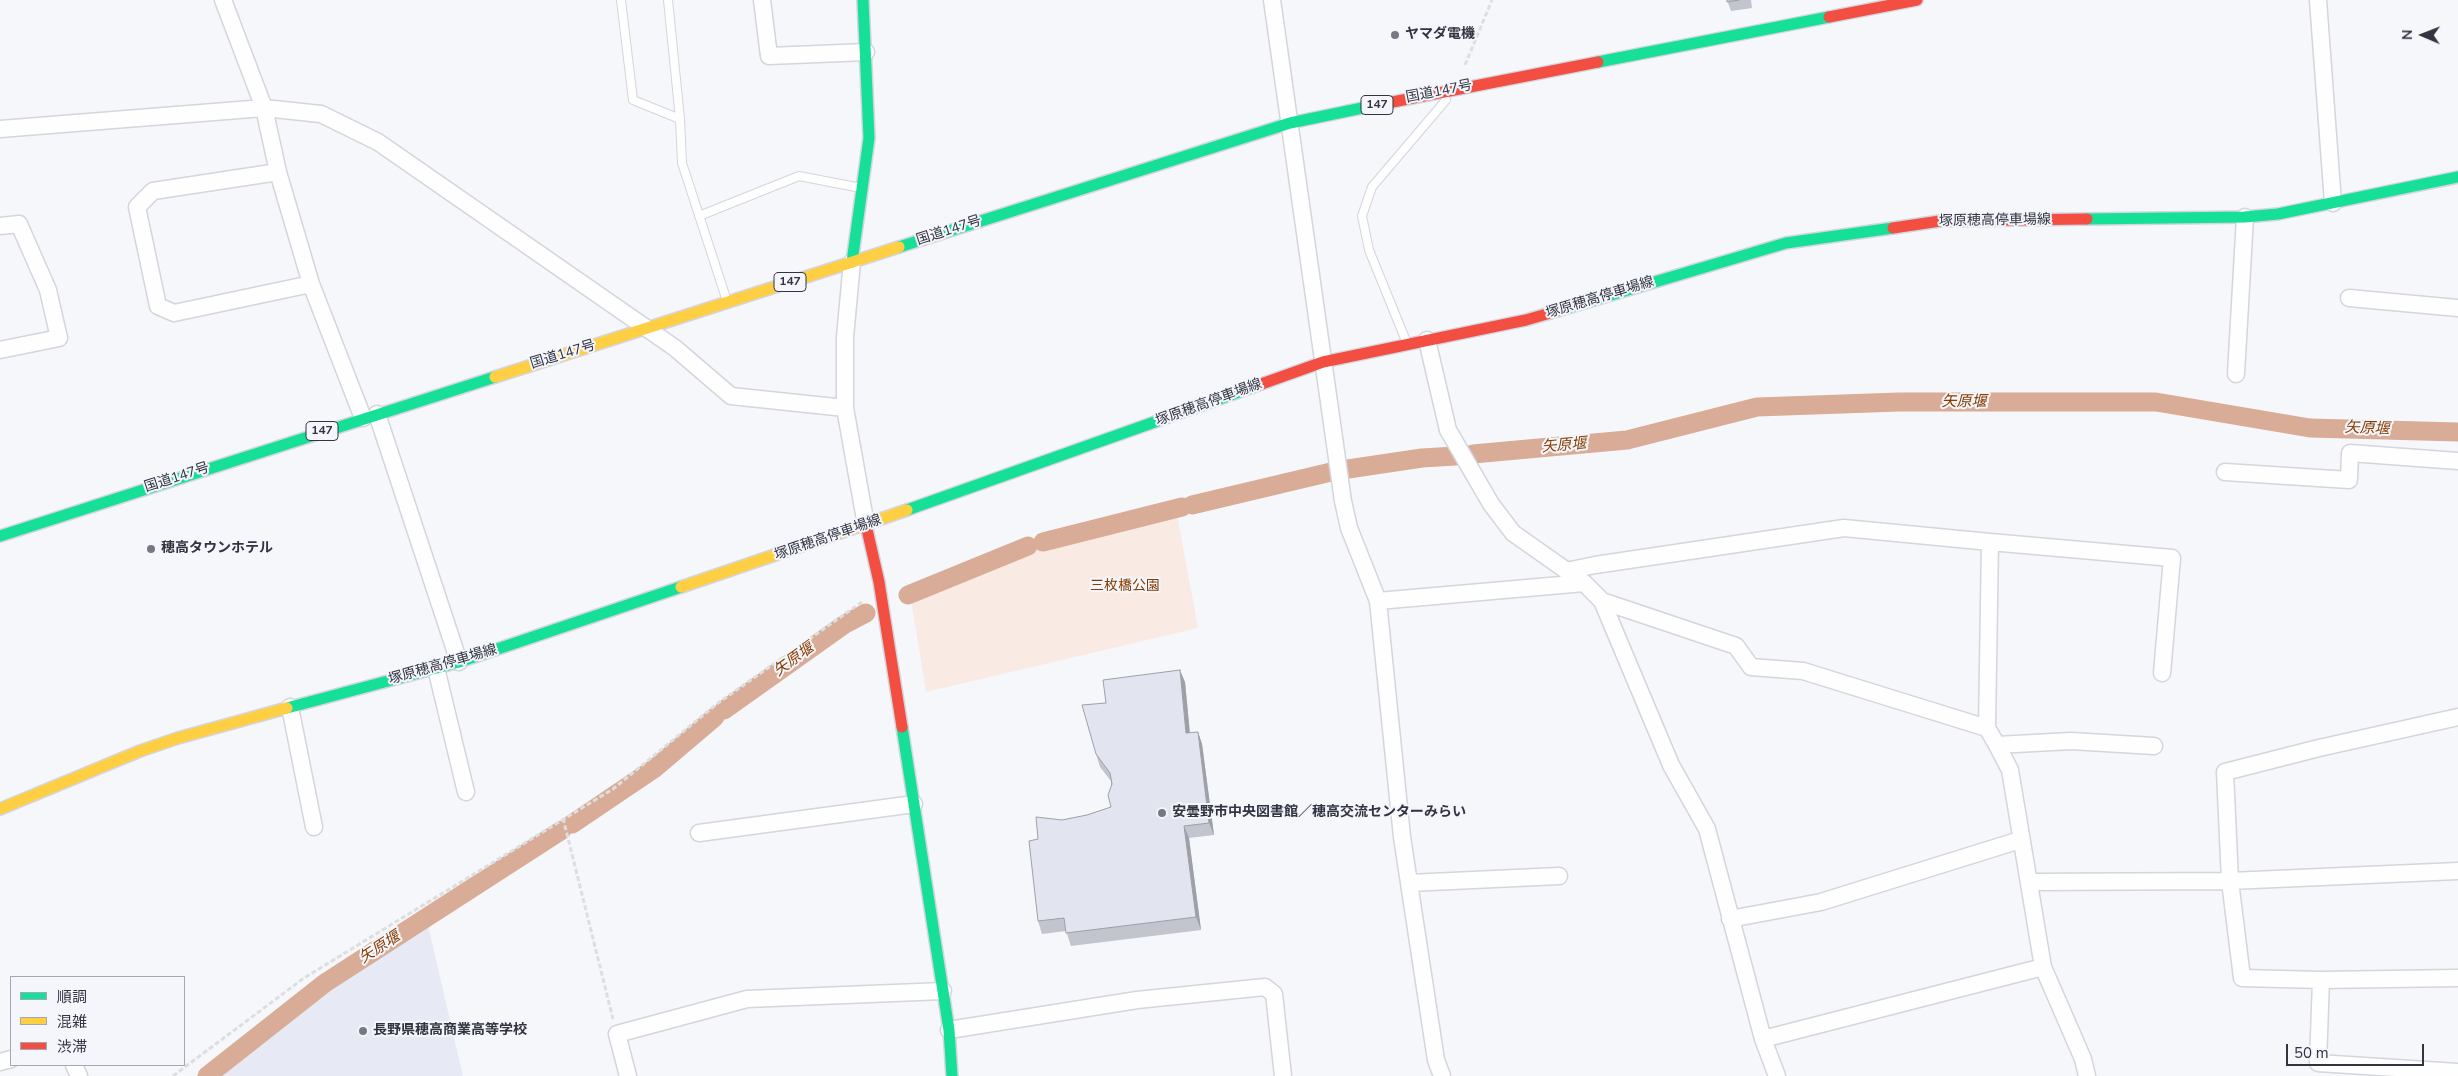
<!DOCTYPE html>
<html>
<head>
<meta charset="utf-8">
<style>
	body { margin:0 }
	#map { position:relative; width:2458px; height:1076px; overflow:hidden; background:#f6f7fa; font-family:"Nunito Sans","Noto Sans JP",sans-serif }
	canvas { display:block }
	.legend { position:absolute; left:10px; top:976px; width:175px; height:90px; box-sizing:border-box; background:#f4f6fc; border:1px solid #a6a8b1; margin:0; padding:6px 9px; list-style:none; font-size:15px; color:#323441 }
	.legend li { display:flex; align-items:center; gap:10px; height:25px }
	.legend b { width:25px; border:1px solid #a6a8b1 }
	.north { position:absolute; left:2398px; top:10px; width:50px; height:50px; -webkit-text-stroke:4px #f4f6fc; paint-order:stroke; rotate:271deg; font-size:14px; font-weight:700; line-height:20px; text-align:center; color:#323441 }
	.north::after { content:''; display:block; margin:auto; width:18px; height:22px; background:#323441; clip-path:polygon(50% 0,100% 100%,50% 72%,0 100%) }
	.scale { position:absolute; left:2286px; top:1044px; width:138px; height:22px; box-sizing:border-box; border:2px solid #323441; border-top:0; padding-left:6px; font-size:15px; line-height:18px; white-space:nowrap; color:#323441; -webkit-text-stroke:4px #f4f6fc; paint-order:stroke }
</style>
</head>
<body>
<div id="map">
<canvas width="2458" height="1076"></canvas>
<ul class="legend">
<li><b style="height:6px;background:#16e098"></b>順調</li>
<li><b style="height:6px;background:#ffcf43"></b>混雑</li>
<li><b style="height:6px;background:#f24e42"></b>渋滞</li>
</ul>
<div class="north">N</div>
<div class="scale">50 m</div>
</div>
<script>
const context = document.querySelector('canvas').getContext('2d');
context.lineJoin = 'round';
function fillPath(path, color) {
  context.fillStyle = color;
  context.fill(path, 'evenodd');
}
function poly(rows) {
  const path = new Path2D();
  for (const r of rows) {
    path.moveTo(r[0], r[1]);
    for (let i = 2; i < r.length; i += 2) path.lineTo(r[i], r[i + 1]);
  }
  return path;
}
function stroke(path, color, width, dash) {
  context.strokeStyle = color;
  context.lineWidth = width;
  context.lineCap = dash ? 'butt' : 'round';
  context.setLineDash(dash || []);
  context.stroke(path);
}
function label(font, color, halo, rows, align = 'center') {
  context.font = font + ' "Nunito Sans","Noto Sans JP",sans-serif';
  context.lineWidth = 4;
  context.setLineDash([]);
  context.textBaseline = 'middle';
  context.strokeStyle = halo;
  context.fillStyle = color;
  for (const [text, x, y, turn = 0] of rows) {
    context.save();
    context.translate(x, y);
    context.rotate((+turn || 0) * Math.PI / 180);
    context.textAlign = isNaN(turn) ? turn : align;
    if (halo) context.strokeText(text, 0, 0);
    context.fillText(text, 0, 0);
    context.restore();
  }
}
fillPath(poly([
	[428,925,463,1076,218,1076,327,988]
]), '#e7eaf5');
fillPath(poly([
	[1177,514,1198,628,926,692,911,600,1018,555]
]), '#faeae4');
stroke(poly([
	[1473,454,1627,440,1757,407,1899,402,2156,402,2310,428,2458,432],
	[1348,469,1422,458,1455,456],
	[1192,505,1331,472],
	[1043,542,1182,507],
	[908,595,1028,546],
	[724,710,845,624,866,613],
	[572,824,655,768,715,717],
	[207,1076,325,983,562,830]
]), '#d8ac96', 19);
const lane = poly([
	[621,0,633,100,680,119],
	[668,0,680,119,682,163,726,298],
	[699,216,799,176,861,188],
	[1406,341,1369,250,1362,216,1372,187,1446,100]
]);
const street = poly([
	[223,0,264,108,278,172,311,284,363,418],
	[762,0,769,56,866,52],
	[1272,0,1343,501,1349,528,1378,601,1402,837,1436,1060,1442,1076],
	[2318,0,2333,203],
	[0,129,264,108,321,114,378,142,675,348,731,396,845,408],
	[278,172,153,191,137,207,158,306,174,313,311,284],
	[0,226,19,224,48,290,59,338,0,350],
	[852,262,845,337,845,408,866,525],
	[2349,298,2458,308],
	[1427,340,1448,430,1491,504,1513,533,1584,583,1602,601,1671,765,1707,829,1763,1039,1777,1076],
	[2236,374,2245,217],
	[377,414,459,662],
	[2225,472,2349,480,2350,453,2458,461],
	[1990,542,2172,558,2162,673],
	[1566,571,1595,565,1844,528,1990,542,1987,728,1997,745,2010,770,2043,967,2083,1059,2087,1076],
	[1378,601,1584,583],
	[1602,601,1736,646,1751,667,1803,671,1987,728],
	[436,668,466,792],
	[290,707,314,827],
	[2458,717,2319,748,2225,772,2230,881,2242,978,2321,980,2318,1063,2458,1072],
	[1997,745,2071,741,2154,746],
	[699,833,914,804],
	[2029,882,2230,881,2458,871],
	[1409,883,1559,876],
	[1730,919,1821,902,2020,840],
	[2321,980,2458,978],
	[949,1030,1137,1000,1265,987,1274,994,1283,1076],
	[1763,1039,2043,967],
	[0,1062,11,1059],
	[74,1065,79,1076],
	[628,1076,617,1034,747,999,943,991]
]);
const fast = poly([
	[1598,62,1829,17],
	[2087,219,2245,217,2278,214,2458,177],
	[899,247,1290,123,1372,106],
	[852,262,869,138,863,0],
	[1557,311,1786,243,1893,228],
	[907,510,1253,387],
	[0,536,495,377],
	[287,708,459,662,681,587],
	[902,727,949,1030,952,1076]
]);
const slow = poly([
	[495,377,899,247],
	[681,587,907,510],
	[0,809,140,751,178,738,287,708]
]);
const jam = poly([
	[1829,17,1917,0],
	[1372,106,1598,62],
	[1893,228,1940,221,2087,219],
	[1253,387,1323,362,1526,320,1557,311],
	[866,525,879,582,902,727]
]);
stroke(lane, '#d4d5dd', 10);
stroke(street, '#d4d5dd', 19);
stroke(fast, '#d4d5dd', 14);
stroke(slow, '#d4d5dd', 14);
stroke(jam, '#d4d5dd', 14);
stroke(poly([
	[1465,65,1492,0],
	[563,818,613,1019],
	[173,1076,304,978,613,789,718,703,862,602]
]), '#dddee0', 3, [5, 2.5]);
stroke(lane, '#fefefe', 8);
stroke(street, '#fefefe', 16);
stroke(fast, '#16e098', 11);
stroke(slow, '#ffcf43', 11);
stroke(jam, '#f24e42', 11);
fillPath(poly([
	[1727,0,1751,0,1752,8,1731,11],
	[1185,682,1190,733,1198,732,1202,744,1214,835,1189,838,1201,930,1071,946,1066,931,1042,934,1038,921,1038,839,1062,820,1087,815,1111,807,1111,781,1100,767,1096,754,1106,703]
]), '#c2c4ce');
fillPath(poly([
	[1180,670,1185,682,1191,746,1186,733],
	[1198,732,1202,744,1214,835,1209,823],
	[1184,826,1189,838,1201,930,1196,917]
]), '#9ea0a8');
const building = poly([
	[1727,0,1739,0,1727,2,1727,0],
	[1180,670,1186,733,1198,732,1209,823,1184,826,1196,917,1066,933,1064,918,1038,921,1029,841,1038,839,1036,817,1062,820,1087,815,1111,807,1108,795,1112,784,1110,773,1096,754,1082,705,1106,703,1103,680,1180,670]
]);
fillPath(building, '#e2e4f0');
stroke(building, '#9ea0a8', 1);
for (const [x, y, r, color] of [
	[1395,35,5,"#777882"],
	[151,549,5,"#777882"],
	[1162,813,5,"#777882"],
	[363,1031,5,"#777882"]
]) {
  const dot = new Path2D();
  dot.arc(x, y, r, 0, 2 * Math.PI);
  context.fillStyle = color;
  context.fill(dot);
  stroke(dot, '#f4f6fc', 2);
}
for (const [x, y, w] of [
	[1377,105,32],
	[790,282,32],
	[322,431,32]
]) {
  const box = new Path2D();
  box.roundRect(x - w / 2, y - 9.5, w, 19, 4);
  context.fillStyle = '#f4f6fc';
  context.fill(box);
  stroke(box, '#323441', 1);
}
label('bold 12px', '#323441', null, [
	["147",1377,105],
	["147",790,282],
	["147",322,431]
]);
label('bold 14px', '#323441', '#f4f6fc', [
	["ヤマダ電機",1405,35],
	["穂高タウンホテル",161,549],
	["安曇野市中央図書館／穂高交流センターみらい",1172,813],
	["長野県穂高商業高等学校",373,1031]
], 'left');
label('14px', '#323441', '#f4f6fc', [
	["国道147号",1439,92,-11],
	["塚原穂高停車場線",1995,221,-1],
	["国道147号",949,231,-18],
	["塚原穂高停車場線",1600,298,-17],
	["国道147号",563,355,-17],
	["塚原穂高停車場線",1209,403,-20],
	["国道147号",177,478,-18],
	["塚原穂高停車場線",828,538,-19],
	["塚原穂高停車場線",443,665,-16]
]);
label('14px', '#873b00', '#f4f6fc', [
	["三枚橋公園",1125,587]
]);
label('italic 15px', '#873c00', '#f4f6fc', [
	["矢原堰",1964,402],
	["矢原堰",2367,429,2],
	["矢原堰",1564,446,-5],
	["矢原堰",794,660,-36],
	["矢原堰",380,948,-33]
]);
</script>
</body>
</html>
